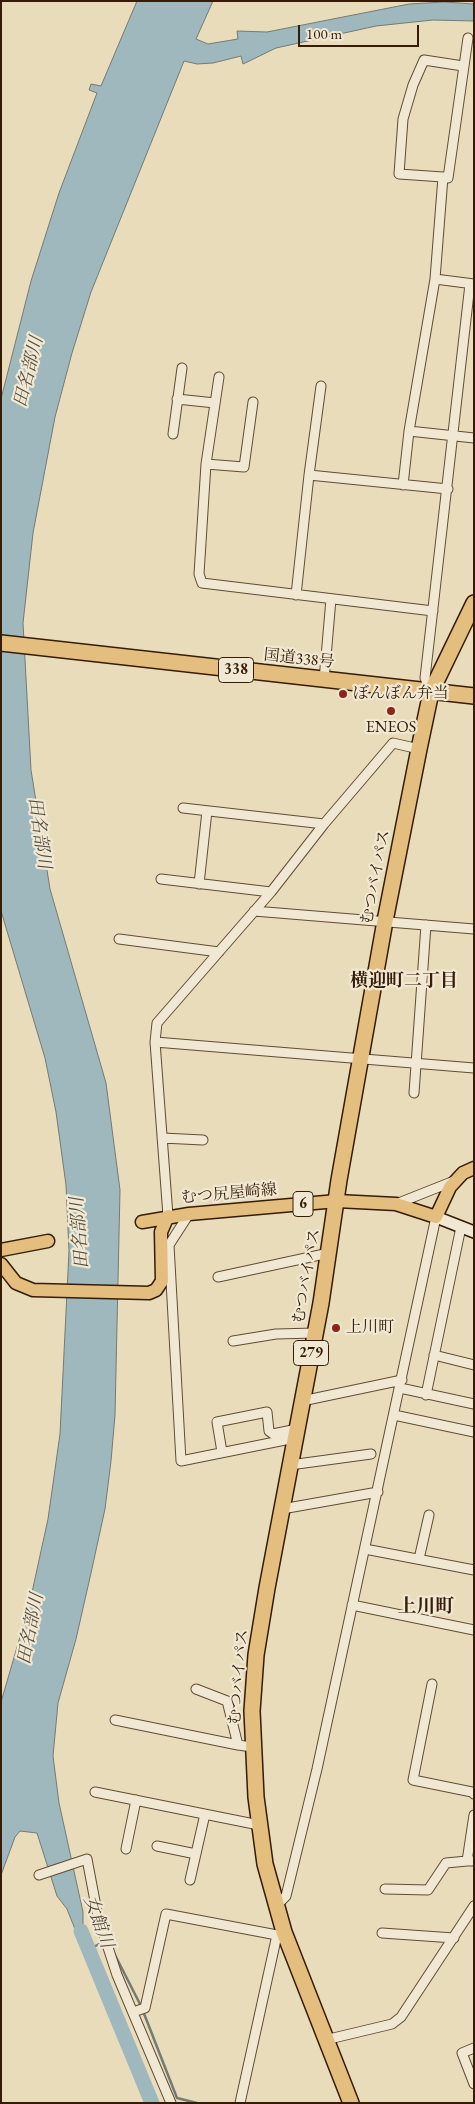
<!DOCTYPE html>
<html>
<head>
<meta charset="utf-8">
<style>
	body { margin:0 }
	#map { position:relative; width:475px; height:2104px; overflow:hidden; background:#e8dcbb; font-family:"EB Garamond",serif }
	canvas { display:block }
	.frame { position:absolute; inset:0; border:2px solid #361c06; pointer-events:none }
	.scale { position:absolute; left:298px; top:25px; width:121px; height:22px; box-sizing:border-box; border:2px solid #361c06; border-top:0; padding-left:6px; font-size:15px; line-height:18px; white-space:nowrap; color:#361c06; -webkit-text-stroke:4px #f0e8d3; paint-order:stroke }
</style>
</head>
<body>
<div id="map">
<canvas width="475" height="2104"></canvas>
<div class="frame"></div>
<div class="scale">100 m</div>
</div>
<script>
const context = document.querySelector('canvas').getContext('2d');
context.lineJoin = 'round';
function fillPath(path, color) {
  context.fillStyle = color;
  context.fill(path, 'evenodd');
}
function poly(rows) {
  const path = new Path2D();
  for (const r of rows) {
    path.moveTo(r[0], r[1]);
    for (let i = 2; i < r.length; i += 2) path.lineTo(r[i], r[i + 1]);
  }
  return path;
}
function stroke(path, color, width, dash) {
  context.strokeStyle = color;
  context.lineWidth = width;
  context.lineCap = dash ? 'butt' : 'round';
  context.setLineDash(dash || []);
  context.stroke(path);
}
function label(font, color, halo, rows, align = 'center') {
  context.font = font + ' "EB Garamond","Noto Serif JP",serif';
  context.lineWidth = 4.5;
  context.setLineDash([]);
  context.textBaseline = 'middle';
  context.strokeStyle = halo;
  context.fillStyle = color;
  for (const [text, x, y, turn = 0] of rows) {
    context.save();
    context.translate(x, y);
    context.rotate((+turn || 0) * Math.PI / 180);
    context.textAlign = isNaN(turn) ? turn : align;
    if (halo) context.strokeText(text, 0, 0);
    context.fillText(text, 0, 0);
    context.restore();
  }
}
const water = poly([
	[137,1,213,1,196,39,208,44,238,39,237,31,267,32,409,4,444,2,474,4,474,21,433,20,376,26,276,48,243,64,241,56,213,63,197,64,184,61,91,292,72,353,55,417,33,533,23,623,31,770,50,889,106,1083,120,1190,115,1415,111,1461,105,1509,91,1573,76,1639,58,1703,53,1756,59,1803,83,1912,83,1927,92,1948,84,1952,67,1909,57,1896,37,1833,20,1831,15,1837,1,1875,1,1702,29,1606,48,1519,60,1434,69,1251,66,1185,56,1112,45,1058,1,911,1,399,31,281,59,193,97,93,89,90,91,84,101,86,137,1]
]);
fillPath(water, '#9eb8bd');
stroke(water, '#747a74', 1);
stroke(poly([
	[88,1950,101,1943,105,1944],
	[114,1953,141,2006],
	[143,2011,177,2098,197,2103]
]), '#747a74', 2.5);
stroke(poly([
	[81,1931,152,2103]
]), '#9eb8bd', 15);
const street = poly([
	[443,177,399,174,403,119,413,85,424,60,463,66],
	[435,279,474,284],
	[219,377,206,464,199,574,202,583,433,611],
	[177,399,215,403],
	[409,431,474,438],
	[173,434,182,368],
	[206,464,244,467,253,402],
	[309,475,321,386],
	[403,485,409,431,435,279,443,177,448,178,468,38],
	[296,595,309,475,448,489],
	[324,680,331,599],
	[431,692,425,678,470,284],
	[183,808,324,824],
	[161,879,271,892],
	[199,884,207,811],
	[254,911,474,929],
	[119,939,219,952],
	[155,1042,474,1068],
	[414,1093,426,925],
	[162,1138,203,1140],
	[396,1204,454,1181],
	[189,1214,169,1245,181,1461,295,1438],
	[168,1216,155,1042,157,1023,271,892,324,824,393,743,419,749],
	[218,1277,329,1253],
	[233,1341,276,1334,315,1333],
	[434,1355,474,1365],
	[400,1388,474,1404],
	[426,1395,461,1227],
	[302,1401,402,1380],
	[394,1415,474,1432],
	[222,1452,217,1422,267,1412,269,1431,273,1434,297,1429],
	[290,1465,371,1454],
	[282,1509,378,1492],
	[365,1549,474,1570],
	[419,1559,429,1515],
	[352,1605,474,1630],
	[432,1684,413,1780,472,1792,474,1794],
	[196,1689,227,1701,238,1745,252,1747],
	[115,1720,238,1745],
	[95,1792,259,1825],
	[474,1815,467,1861,474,1861],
	[157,1846,196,1854],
	[126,1849,136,1800],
	[39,1875,87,1859,98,1917,117,1975,171,2103],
	[190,1880,205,1814],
	[385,1889,428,1890,446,1863,467,1861],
	[276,1906,286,1896,317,1769,436,1217],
	[382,1933,454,1938],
	[133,2012,145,2008,166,1914,277,1935],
	[325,2040,392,2024,401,2017,474,1906],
	[474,2048,462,2053,474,2084],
	[240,2103,277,1935,282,1933]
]);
const secondary = poly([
	[436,1217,474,1232]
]);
const primary = poly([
	[142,1222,189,1214,337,1201,396,1204,436,1217,450,1187,463,1173,474,1168],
	[1,1250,48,1241],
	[1,1264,16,1283,33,1290,149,1293,156,1290,162,1281,161,1232,168,1216]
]);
const highway = poly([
	[1,643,474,696],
	[351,2103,284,1932,265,1864,256,1797,252,1711,256,1655,267,1588,321,1303,339,1180,385,921,419,749,431,692,474,603]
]);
stroke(street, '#624c33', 11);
stroke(secondary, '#361c06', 14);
stroke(primary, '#361c06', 15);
stroke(highway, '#361c06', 18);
stroke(street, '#f0e8d3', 9);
stroke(secondary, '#f0e8d3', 11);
stroke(primary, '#e4be7e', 12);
stroke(highway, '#e4be7e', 15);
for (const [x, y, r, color] of [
	[343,694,5,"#8f2418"],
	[391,711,5,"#8f2418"],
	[336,1328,5,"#8f2418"]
]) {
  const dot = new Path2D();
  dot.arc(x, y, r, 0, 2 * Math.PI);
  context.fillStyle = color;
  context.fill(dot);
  stroke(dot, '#f0e8d3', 2);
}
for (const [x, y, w] of [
	[236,670,35],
	[303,1204,20],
	[311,1353,35]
]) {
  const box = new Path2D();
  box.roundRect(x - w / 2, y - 12.5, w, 25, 4);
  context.fillStyle = '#f0e8d3';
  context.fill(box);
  stroke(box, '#361c06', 1);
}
label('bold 15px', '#361c06', null, [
	["338",236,670],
	["6",303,1204],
	["279",311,1353]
]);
label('16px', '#361c06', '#f0e8d3', [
	["国道338号",299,659,6],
	["むつバイパス",376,877,-79],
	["むつ尻屋崎線",229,1194,-5],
	["むつバイパス",307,1276,-80],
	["むつバイパス",239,1677,-85]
]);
label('16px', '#361c06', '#f0e8d3', [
	["ぼんぼん弁当",353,694],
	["ENEOS",391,728,"center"],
	["上川町",346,1328]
], 'left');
label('italic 18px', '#554b3d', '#f0e8d3', [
	["田名部川",29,372,-76],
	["田名部川",39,833,82],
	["田名部川",80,1233,-94],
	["田名部川",31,1629,-79],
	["女館川",98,1922,70]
]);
label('bold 18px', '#361c06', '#f0e8d3', [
	["横迎町二丁目",404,981]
]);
label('bold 19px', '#361c06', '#f0e8d3', [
	["上川町",426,1607]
]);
</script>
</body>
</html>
